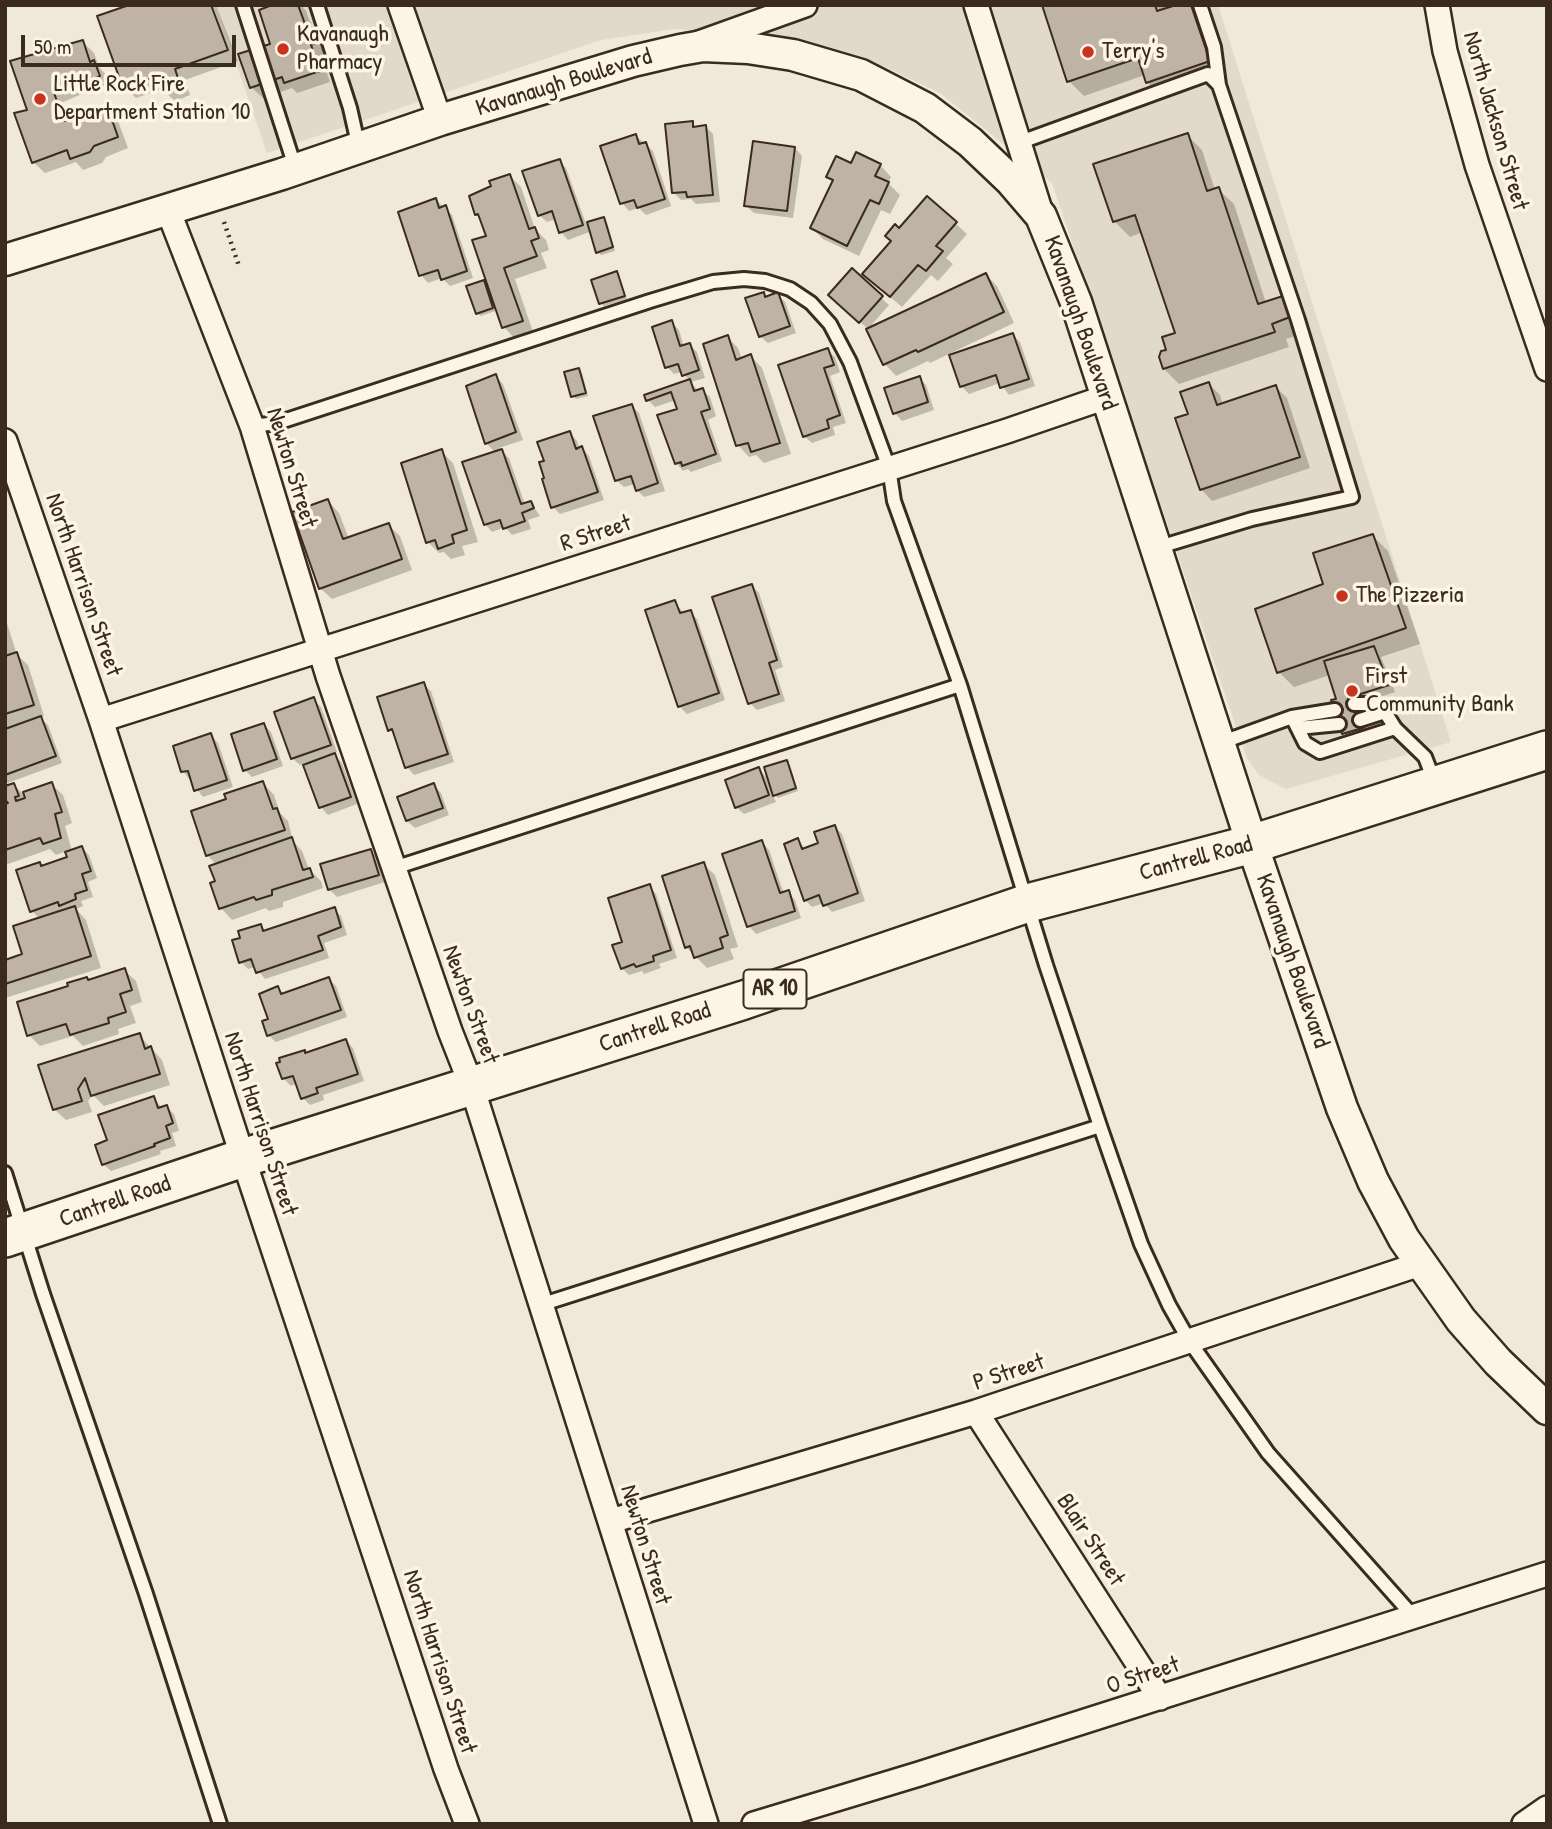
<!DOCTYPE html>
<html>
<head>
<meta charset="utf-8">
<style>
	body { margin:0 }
	#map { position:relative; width:1552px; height:1829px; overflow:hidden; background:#f0e9d9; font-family:"Patrick Hand",sans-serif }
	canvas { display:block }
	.frame { position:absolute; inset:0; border:7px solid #3b2a1e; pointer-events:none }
	.scale { position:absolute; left:21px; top:35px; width:215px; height:32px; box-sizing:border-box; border:4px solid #3b2a1e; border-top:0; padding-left:9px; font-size:21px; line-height:24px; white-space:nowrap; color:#3b2a1e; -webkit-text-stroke:5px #fcf5e5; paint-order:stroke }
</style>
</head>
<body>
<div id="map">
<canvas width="1552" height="1829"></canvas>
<div class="frame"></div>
<div class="scale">50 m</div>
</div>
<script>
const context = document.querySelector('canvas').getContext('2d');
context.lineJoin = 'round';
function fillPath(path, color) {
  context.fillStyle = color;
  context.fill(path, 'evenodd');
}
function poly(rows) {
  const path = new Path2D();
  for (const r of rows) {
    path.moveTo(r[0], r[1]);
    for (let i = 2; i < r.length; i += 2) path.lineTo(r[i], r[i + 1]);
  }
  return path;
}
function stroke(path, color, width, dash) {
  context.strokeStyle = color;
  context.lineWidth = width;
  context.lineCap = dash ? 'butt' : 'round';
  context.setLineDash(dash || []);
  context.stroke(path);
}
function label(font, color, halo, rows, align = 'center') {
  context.font = font + ' "Patrick Hand",sans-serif';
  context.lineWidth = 7;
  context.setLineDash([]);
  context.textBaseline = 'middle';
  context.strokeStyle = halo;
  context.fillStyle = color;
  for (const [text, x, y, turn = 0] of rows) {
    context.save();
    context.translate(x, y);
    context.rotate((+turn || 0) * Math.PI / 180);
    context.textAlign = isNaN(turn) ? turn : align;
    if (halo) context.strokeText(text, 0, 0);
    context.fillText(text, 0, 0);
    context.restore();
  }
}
fillPath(poly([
	[216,5,1218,5,1451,742,1286,789,1259,775,1247,758,1218,674,1052,183,940,93,866,58,791,37,674,29,601,40,267,153]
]), '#e1d9c9');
fillPath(poly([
	[134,5,216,5,238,61,185,80,190,95,175,101,162,89,136,98,125,87],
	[278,5,301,5,306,11,312,27,321,36,327,54,321,56,330,82,297,93,292,88,263,98,251,87,272,45],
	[1044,5,1164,5,1166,10,1181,5,1191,5,1204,18,1224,77,1162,97,1147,82,1145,75,1084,96,1069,81],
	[83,42,94,53,99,67,105,74,110,87,92,93,89,91,63,102,70,121,107,110,118,121,128,148,106,157,102,163,83,170,76,162,45,173,33,162,29,111],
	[692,123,697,128,706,127,713,134,720,202,696,204,691,199,681,200,673,192],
	[1187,135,1202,150,1215,190,1218,189,1234,204,1266,303,1283,298,1298,313,1304,333,1286,339,1289,347,1179,384,1164,369,1168,351,1177,334,1143,232,1130,237,1114,221],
	[636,136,653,151,671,206,646,215,639,208,629,211,622,203],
	[795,148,802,156,793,218,754,213,746,206],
	[559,161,566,168,586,224,603,219,607,222,615,251,601,255,598,252,592,231,568,240,561,232,556,219,547,222,539,215],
	[852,165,880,165,891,177,888,183,900,195,890,214,881,210,859,256,823,239,812,228,834,182,828,176],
	[510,176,521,187,535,229,546,240,549,250,541,253,547,268,515,279,533,332,515,339,504,327,498,310,481,316,477,313,484,282,491,289,488,237,482,220,477,214],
	[436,200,452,215,473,278,450,286,442,278,428,283,421,275],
	[955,223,967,234,946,258,953,264,938,281,931,275,902,307,876,285,899,230],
	[852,271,889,305,868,329,838,302],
	[616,273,627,299,604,306,601,303],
	[986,275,997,286,1014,323,930,363,928,361,896,376,885,364,869,330],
	[763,294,767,298,777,294,785,302,796,333,768,343,760,336],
	[671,322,679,330,684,347,690,345,697,352,705,378,691,382,698,391,702,390,710,397,716,416,708,420,722,461,691,472,688,469,683,471,676,463,679,410,676,400,655,407,648,400,690,381,682,372,674,374,667,367],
	[1013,335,1020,342,1035,386,1009,395,1000,383,969,394,961,386],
	[727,337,738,348,742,359,751,356,762,368,791,454,764,463,756,455,749,457,738,445],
	[827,350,835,357,840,372,830,376,846,423,833,427,835,435,812,443,804,436],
	[579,370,582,373,588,396,576,399,573,396],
	[495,376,503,384,523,440,499,448,509,458,525,505,531,503,540,516,528,520,531,529,512,535,505,527,492,532,485,524,496,453,486,443],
	[919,378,926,385,934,410,902,421,895,413],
	[1209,384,1220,395,1223,405,1276,387,1287,398,1310,468,1212,501,1201,489,1190,415],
	[632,406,639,413,665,491,644,497,637,490,635,484,624,487,616,480],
	[570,433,577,441,580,449,582,448,589,456,604,500,560,514,553,507,546,462],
	[441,451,453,463,478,542,462,546,465,555,451,559,444,552,439,553,428,542],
	[328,501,339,513,349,539,388,525,400,536,412,570,332,599,320,588],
	[1373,536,1388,551,1420,644,1381,657,1395,692,1358,704,1369,735,1351,740,1344,733,1338,700,1330,675,1294,687,1279,672,1325,585],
	[752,586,759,593,783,667,775,670,785,701,757,710,750,703],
	[675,602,684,614,690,612,697,619,725,700,687,714,679,706],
	[5,617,17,655,28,665,44,716,40,718,48,725,62,763,5,784],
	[423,684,431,691,454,762,414,775,407,767,397,737,390,730],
	[313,699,321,707,337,752,333,753,342,763,357,804,328,815,321,807,305,764,300,765,292,758],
	[264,725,271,732,283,766,252,777,245,770],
	[210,735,218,743,233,787,203,797,183,771],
	[786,762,790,765,798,791,778,798,771,791,776,802,744,814,736,807,759,769,770,781],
	[263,783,274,795,280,813,288,821,293,841,302,851,309,869,321,881,323,888,283,902,283,907,269,911,266,908,232,920,221,908,217,882,217,865,207,855,228,800],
	[51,784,63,795,72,823,65,826,72,851,82,848,89,855,97,878,88,882,93,897,81,901,83,906,76,909,86,920,101,968,5,998,5,962,25,956,40,919,32,911,39,864,43,868,69,858,67,851,56,855,50,849,8,864,5,861,5,788,14,785,23,794],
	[433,785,441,793,449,815,415,828,407,821,399,798],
	[835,827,842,834,865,901,832,912,824,903,812,907,805,900,798,840,806,850,820,844],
	[762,842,769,850,784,894,788,892,795,900,801,918,756,934,749,926],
	[370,850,378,858,385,882,337,897,330,890,322,865],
	[703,864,715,875,738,947,730,949,734,959,707,968,686,947],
	[649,886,656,894,677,958,659,964,661,968,644,974,642,971,629,975,622,968,625,943],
	[334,909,341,916,347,935,324,943,329,958,265,979,255,967,248,969,241,962,261,926,267,932],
	[124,970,136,981,142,1002,130,1006,136,1023,118,1029,119,1034,83,1046,73,1036,40,1046,29,1035,89,981],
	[329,979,336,986,347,1017,276,1042,268,1035,278,988,284,994],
	[139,1035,162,1060,170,1085,104,1106,93,1095,88,1101,92,1112,66,1120,54,1109,41,1066],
	[346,1041,353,1048,364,1081,323,1095,324,1100,310,1105,303,1098,298,1083,291,1086,283,1078,304,1052,307,1054],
	[154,1098,162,1108,166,1107,174,1114,179,1131,172,1133,176,1146,160,1151,161,1154,111,1171,103,1164,109,1141]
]), '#0003');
const building = poly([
	[129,5,211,5,228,50,175,69,180,84,162,91,157,76,123,88,97,16,129,5],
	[272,5,298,5,305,24,310,23,316,43,311,45,320,71,284,83,282,77,250,88,238,54,270,44,259,10,272,5],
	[1042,5,1155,5,1157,11,1176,5,1191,5,1210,61,1146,83,1138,58,1067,82,1042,5],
	[83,40,90,62,94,60,100,76,79,83,78,80,53,90,64,121,108,108,118,137,94,146,90,152,70,159,67,150,32,163,14,113,27,110,10,61,83,40],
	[693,121,693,127,706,125,713,195,687,197,686,192,672,193,665,124,693,121],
	[1188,133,1207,191,1219,187,1258,304,1283,296,1290,317,1272,324,1275,332,1163,369,1159,357,1161,351,1166,350,1162,337,1175,333,1135,215,1113,222,1093,164,1188,133],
	[636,134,639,144,646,142,665,199,637,208,634,200,620,204,600,146,636,134],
	[753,141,795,147,787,211,744,206,753,141],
	[856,152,881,164,875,176,889,182,879,204,870,200,847,246,810,228,833,180,826,177,836,156,851,163,856,152],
	[560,159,583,225,559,233,552,211,538,216,522,171,560,159],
	[510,174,529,229,535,227,539,238,531,241,537,256,504,268,523,321,502,328,472,240,486,236,478,214,475,215,469,196,491,186,489,181,510,174],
	[927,196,957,222,936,246,943,251,926,271,918,265,890,297,862,274,891,241,885,236,895,224,899,228,927,196],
	[436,198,439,208,446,205,467,271,441,280,438,270,419,276,398,212,436,198],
	[604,217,613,247,596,253,587,222,604,217],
	[852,268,883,296,859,323,828,295,852,268],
	[617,271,625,296,599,304,591,280,617,271],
	[986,273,1004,312,918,352,916,350,883,365,866,329,986,273],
	[484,280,493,308,476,314,466,286,484,280],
	[764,292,765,297,778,292,790,326,759,337,745,298,764,292],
	[672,320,680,346,690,343,699,370,682,376,678,364,665,368,652,327,672,320],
	[1013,333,1029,379,1000,388,996,375,960,387,949,355,1013,333],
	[728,335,736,360,751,354,780,443,751,452,748,443,736,446,703,344,728,335],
	[828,348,834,365,824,368,840,415,827,420,829,428,803,437,778,365,828,348],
	[579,368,586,393,571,397,564,372,579,368],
	[496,374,516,432,485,444,466,386,496,374],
	[920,376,928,402,893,414,884,388,920,376],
	[690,379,694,391,703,388,710,409,701,412,716,454,682,466,681,462,675,464,657,415,677,409,671,392,646,401,644,395,690,379],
	[1209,382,1217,405,1276,385,1300,457,1200,490,1175,418,1188,414,1180,392,1209,382],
	[632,404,658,483,636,491,631,476,615,481,593,416,632,404],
	[570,431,576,449,582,446,598,492,551,508,542,479,544,478,539,462,544,461,537,442,570,431],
	[442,449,467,530,452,535,454,543,438,549,435,540,426,543,401,463,442,449],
	[502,449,521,504,531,501,534,508,522,513,525,521,503,529,500,520,484,525,462,462,502,449],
	[328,499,343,539,389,523,402,559,319,589,292,512,328,499],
	[1373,534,1406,628,1277,673,1255,609,1323,584,1313,553,1373,534],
	[752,584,777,660,769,663,779,694,748,704,712,597,752,584],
	[675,600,680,613,691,610,719,693,678,707,645,610,675,600],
	[1374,646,1389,685,1351,697,1363,728,1342,734,1331,700,1336,699,1324,661,1374,646],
	[17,652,34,705,5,714,5,656,17,652],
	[424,682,448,754,405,768,392,729,388,731,377,697,424,682],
	[314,697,331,745,291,759,274,712,314,697],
	[41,716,56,756,5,775,5,729,41,716],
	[264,723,277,759,243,771,231,734,264,723],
	[211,733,227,780,194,791,188,771,181,772,173,746,211,733],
	[335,753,351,797,319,808,303,765,335,753],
	[787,760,796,788,773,796,764,767,787,760],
	[759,767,769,795,735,808,725,780,759,767],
	[263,781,273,809,277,808,285,830,206,856,191,811,226,799,224,794,263,781],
	[52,782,62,812,55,814,61,838,43,844,40,838,5,850,5,804,8,803,5,800,5,786,14,783,19,796,15,797,16,801,25,798,23,792,52,782],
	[434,783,443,808,406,821,397,797,434,783],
	[835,825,858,893,823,906,819,895,804,901,784,844,798,838,802,849,818,843,814,832,835,825],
	[292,837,303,870,310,868,313,877,272,890,272,895,256,900,254,897,219,909,210,883,215,881,209,866,292,837],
	[762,840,780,893,789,890,795,911,747,927,722,854,762,840],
	[82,846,91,871,82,874,87,890,75,894,76,899,59,906,58,902,30,912,16,870,40,862,41,866,67,857,65,852,82,846],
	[371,849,379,875,328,890,320,864,371,849],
	[704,862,728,935,720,938,723,948,694,958,690,946,685,948,662,876,704,862],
	[650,884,671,950,653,956,654,961,636,967,634,964,621,969,612,945,622,942,608,898,650,884],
	[75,906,91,956,5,984,5,960,22,954,13,926,75,906],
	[335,907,341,927,318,936,323,950,256,973,251,959,239,963,232,940,240,938,238,931,261,924,263,931,335,907],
	[125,968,132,990,120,994,126,1012,108,1018,109,1023,70,1035,66,1024,27,1036,17,1002,68,986,67,983,87,977,88,980,125,968],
	[329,977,341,1010,267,1036,262,1021,268,1019,259,994,278,986,281,994,329,977],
	[140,1033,145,1049,151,1046,160,1074,91,1096,85,1078,78,1089,82,1101,53,1110,38,1065,140,1033],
	[346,1039,358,1074,316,1088,318,1093,301,1099,293,1076,282,1079,276,1063,280,1062,279,1058,305,1050,305,1053,346,1039],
	[154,1096,158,1108,167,1105,173,1123,166,1126,170,1138,154,1144,155,1146,102,1165,95,1145,107,1140,98,1115,154,1096]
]);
fillPath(building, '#beb3a4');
stroke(building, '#3b2a1e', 2);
const service = poly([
	[243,5,296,170],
	[317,5,350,108,359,148],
	[1200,5,1214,47,1219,85],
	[1018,143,1208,74,1219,85,1298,320,1352,497,1252,519,1156,548],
	[252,426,277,423,650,301,713,282,744,279,765,281,790,289,811,303,830,324,850,362,889,468,894,501,960,685,1046,965,1100,1126,1141,1244,1169,1305,1190,1342,1268,1453,1413,1616],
	[1354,704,1375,704,1385,712,1395,728,1425,757,1435,783],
	[1292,717,1305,743,1320,752,1395,728],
	[1360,720,1385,712],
	[1298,728,1339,724],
	[1220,743,1292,717,1335,710],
	[394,868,960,685],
	[5,1173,43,1294,146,1594,220,1824],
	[540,1305,1100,1126]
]);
const minor = poly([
	[400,5,440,120],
	[976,5,1040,210],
	[1437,5,1445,51,1477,165,1547,369],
	[699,43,805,5],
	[168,210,252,426,328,676,450,1031,472,1087,706,1824],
	[5,441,101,720,243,1158,446,1769,467,1824],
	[101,720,1007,431,1106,397],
	[976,1412,1160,1698],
	[611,1521,976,1412,1420,1264],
	[754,1824,919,1774,1547,1574],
	[1524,1824,1547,1808]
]);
const tertiary = poly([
	[5,260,282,174,440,120,633,61,680,50,703,46,748,48,793,55,861,75,925,108,970,142,1011,181,1041,216,1076,302,1252,844,1342,1108,1373,1181,1404,1239,1461,1320,1498,1362,1547,1409]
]);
const primary = poly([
	[5,1238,243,1158,744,1000,1028,903,1252,844,1547,750]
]);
stroke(service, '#3b2a1e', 18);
stroke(minor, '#3b2a1e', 28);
stroke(tertiary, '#3b2a1e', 35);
stroke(primary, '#3b2a1e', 42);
stroke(poly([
	[224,222,239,266]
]), '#3b2a1e', 4.5, [2, 5]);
stroke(service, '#fcf5e5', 12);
stroke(minor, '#fcf5e5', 23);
stroke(tertiary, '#fcf5e5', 30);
stroke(primary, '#fcf5e5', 37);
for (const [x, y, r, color] of [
	[283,49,7,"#c8321e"],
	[1088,52,7,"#c8321e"],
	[40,99,7,"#c8321e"],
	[1342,596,7,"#c8321e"],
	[1352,691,7,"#c8321e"]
]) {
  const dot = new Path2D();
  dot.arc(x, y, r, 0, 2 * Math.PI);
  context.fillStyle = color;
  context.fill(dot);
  stroke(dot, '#fcf5e5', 2.5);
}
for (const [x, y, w] of [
	[775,989,63]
]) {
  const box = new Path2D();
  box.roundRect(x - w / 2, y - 19.5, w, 39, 5);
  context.fillStyle = '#fcf5e5';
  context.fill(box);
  stroke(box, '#3b2a1e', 2);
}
label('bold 23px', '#3b2a1e', null, [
	["AR 10",775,989]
]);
label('24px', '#3b2a1e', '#fcf5e5', [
	["Kavanaugh",297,35],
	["Pharmacy",297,63],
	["Terry's",1102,52],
	["Little Rock Fire",54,85],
	["Department Station 10",54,113],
	["The Pizzeria",1356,596],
	["First",1366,677],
	["Community Bank",1366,705]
], 'left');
label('24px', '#3b2a1e', '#fcf5e5', [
	["Kavanaugh Boulevard",564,83,-17],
	["North Jackson Street",1495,121,74],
	["Kavanaugh Boulevard",1080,323,71],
	["Newton Street",291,468,73],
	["R Street",596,534,-18],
	["North Harrison Street",83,585,71],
	["Cantrell Road",1196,859,-15],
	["Kavanaugh Boulevard",1292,961,71],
	["Newton Street",470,1005,70],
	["Cantrell Road",655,1028,-18],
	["North Harrison Street",260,1124,72],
	["Cantrell Road",115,1202,-19],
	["P Street",1009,1373,-18],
	["Blair Street",1090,1540,57],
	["Newton Street",645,1545,73],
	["North Harrison Street",439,1662,72],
	["O Street",1143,1676,-18]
]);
</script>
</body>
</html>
